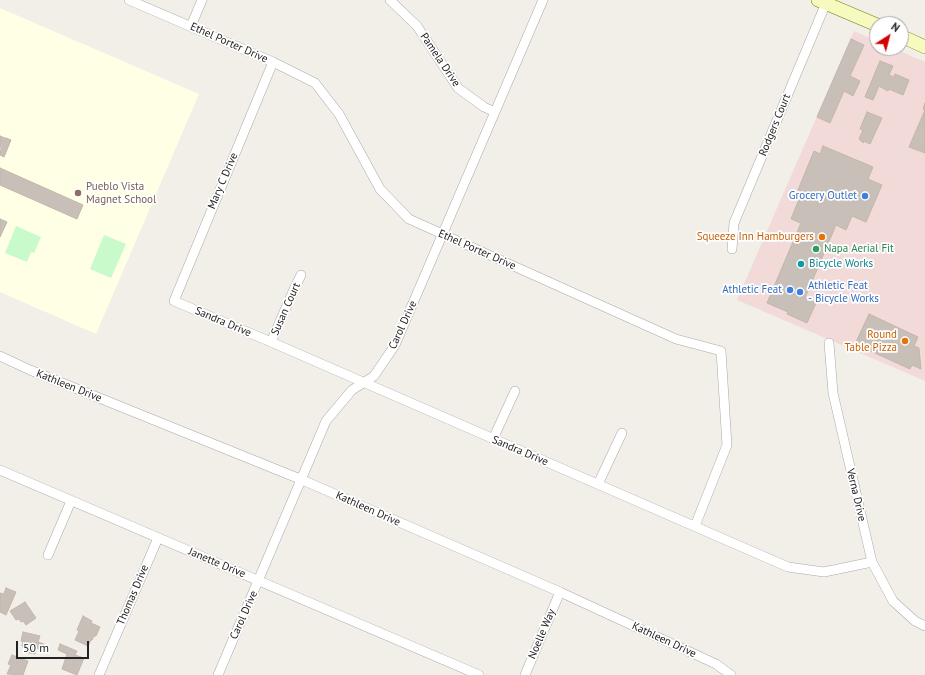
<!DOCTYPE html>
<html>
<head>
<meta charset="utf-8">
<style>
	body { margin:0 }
	#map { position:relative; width:925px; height:675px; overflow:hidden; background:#f2efe9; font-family:"PT Sans",sans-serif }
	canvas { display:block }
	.north { position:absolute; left:869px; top:16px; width:40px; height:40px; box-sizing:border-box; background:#fff; border:1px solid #a7a7a7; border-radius:50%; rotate:36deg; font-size:11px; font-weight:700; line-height:16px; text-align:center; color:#222 }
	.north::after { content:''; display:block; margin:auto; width:14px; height:18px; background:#d40000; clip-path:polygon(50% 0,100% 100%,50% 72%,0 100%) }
	.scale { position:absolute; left:16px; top:641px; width:73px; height:18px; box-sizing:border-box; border:2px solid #222; border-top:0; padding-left:5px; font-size:12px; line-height:14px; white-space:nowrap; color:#222; -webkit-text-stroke:3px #fff; paint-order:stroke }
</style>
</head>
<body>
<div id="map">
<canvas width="925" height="675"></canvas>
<div class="north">N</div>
<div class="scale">50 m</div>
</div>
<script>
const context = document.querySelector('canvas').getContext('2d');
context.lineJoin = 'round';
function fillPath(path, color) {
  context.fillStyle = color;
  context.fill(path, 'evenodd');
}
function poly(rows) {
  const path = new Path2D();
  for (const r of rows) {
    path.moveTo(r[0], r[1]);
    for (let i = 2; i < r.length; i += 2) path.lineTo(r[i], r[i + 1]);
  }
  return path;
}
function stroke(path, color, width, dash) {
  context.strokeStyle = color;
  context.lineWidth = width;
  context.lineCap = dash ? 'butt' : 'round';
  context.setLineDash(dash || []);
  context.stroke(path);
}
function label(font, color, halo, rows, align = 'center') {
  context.font = font + ' "PT Sans",sans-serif';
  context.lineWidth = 3.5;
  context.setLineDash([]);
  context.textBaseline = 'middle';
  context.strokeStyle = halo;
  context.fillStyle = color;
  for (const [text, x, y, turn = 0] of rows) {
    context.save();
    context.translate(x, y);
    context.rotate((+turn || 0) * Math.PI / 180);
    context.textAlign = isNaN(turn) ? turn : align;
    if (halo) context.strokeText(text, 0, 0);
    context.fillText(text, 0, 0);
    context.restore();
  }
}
fillPath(poly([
	[854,31,877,41,877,48,893,48,925,62,925,381,737,300]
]), '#f2dad9');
fillPath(poly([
	[0,8,199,94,96,334,0,292]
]), '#ffffe5');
fillPath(poly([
	[16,226,41,237,34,253,31,252,27,262,5,253],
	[104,235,126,244,111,278,90,269]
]), '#c8facc');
const building = poly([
	[851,39,864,45,850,76,860,81,853,96,844,91,830,123,817,117,851,39],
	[880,61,893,66,889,75,894,77,895,74,909,80,903,95,889,89,888,91,879,86,873,100,865,97,880,61],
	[925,103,925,153,909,147,925,110,923,109,925,103],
	[867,112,882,118,870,144,864,141,863,143,859,139,863,130,860,129,867,112],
	[0,136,5,138,0,148,0,136],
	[6,138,11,140,4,157,0,155,0,151,6,138],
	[823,146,873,167,868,179,882,185,866,222,852,216,846,230,836,225,805,298,816,303,807,323,787,314,788,312,767,303,801,223,791,219,802,192,798,190,814,151,820,154,823,146],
	[0,168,83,205,77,219,0,185,0,168],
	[0,219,7,222,0,237,0,219],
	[869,314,918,337,914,346,919,348,921,369,912,365,910,369,855,344,869,314],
	[6,588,16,592,6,615,0,612,0,593,4,594,6,588],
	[25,602,36,618,26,625,23,621,21,622,19,619,16,620,10,611,25,602],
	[83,616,92,621,91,623,100,627,96,636,94,636,92,640,91,640,88,646,75,640,79,631,77,630,83,616],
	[23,632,40,636,38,642,44,644,43,649,36,648,35,654,24,652,25,647,22,646,23,642,21,641,23,632],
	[60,644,77,651,75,655,84,658,77,675,62,669,67,654,58,650,60,644],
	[12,655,28,661,23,675,7,674,11,665,8,664,12,655]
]);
fillPath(building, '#c7bfb8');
stroke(building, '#c4b6ab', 1);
const minor = poly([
	[129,0,273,62,315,83,339,114,380,189,409,219,676,339,721,351,727,445,695,526],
	[390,0,417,26,458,88,484,107,495,112],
	[191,26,202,0],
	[273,62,174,301,271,342,788,567,824,572,872,562],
	[732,249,734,223,826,3],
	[271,342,295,287,301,275],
	[829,343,833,393,872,562,893,601,915,621,925,626],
	[0,356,30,370,300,479,560,592,716,664,731,675],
	[493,439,515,391],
	[0,470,479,675],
	[598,484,622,433],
	[48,555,71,501],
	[99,675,158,538],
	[218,675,326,421,352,390,374,376,395,345,543,0],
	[525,675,560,592]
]);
const secondary = poly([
	[818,0,877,25],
	[901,36,925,47]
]);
stroke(minor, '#a9a9a9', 10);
stroke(secondary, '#707d05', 14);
stroke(minor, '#fff', 9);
stroke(secondary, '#f7fabf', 13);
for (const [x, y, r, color] of [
	[78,193,4,"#8d6e63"],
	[865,196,4,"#3f7fe0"],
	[822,237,4,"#e8710a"],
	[816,249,4,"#2e9e5b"],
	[801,264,4,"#0f9aa8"],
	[790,290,4,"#3f7fe0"],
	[800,292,4,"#3f7fe0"],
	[905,341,4,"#e8710a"]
]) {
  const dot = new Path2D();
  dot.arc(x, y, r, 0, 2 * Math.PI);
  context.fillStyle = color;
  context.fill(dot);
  stroke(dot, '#fff', 1.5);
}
label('11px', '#222', '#fff', [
	["Ethel Porter Drive",229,43,24],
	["Pamela Drive",440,60,56],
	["Rodgers Court",775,125,-68],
	["Mary C Drive",223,181,-67],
	["Ethel Porter Drive",477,250,24],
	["Susan Court",286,309,-66],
	["Sandra Drive",223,322,23],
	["Carol Drive",403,325,-65],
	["Kathleen Drive",69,386,22],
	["Sandra Drive",520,451,23],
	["Verna Drive",856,495,77],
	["Kathleen Drive",368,509,24],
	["Janette Drive",217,563,23],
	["Thomas Drive",133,595,-67],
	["Carol Drive",244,615,-66],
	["Noelle Way",542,634,-67],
	["Kathleen Drive",664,640,25]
]);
label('11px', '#785e54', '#fff', [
	["Pueblo Vista",86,187],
	["Magnet School",86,200]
], 'left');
label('11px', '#366cbe', '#fff', [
	["Grocery Outlet",857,196],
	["Athletic Feat",808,286,"left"],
	["- Bicycle Works",808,299,"left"],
	["Athletic Feat",782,290]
], 'right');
label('11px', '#c56008', '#fff', [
	["Squeeze Inn Hamburgers",814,237],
	["Round",897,335],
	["Table Pizza",897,348]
], 'right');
label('11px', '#27864d', '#fff', [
	["Napa Aerial Fit",824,249]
], 'left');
label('11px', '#0d838f', '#fff', [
	["Bicycle Works",809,264]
], 'left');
</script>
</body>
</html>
